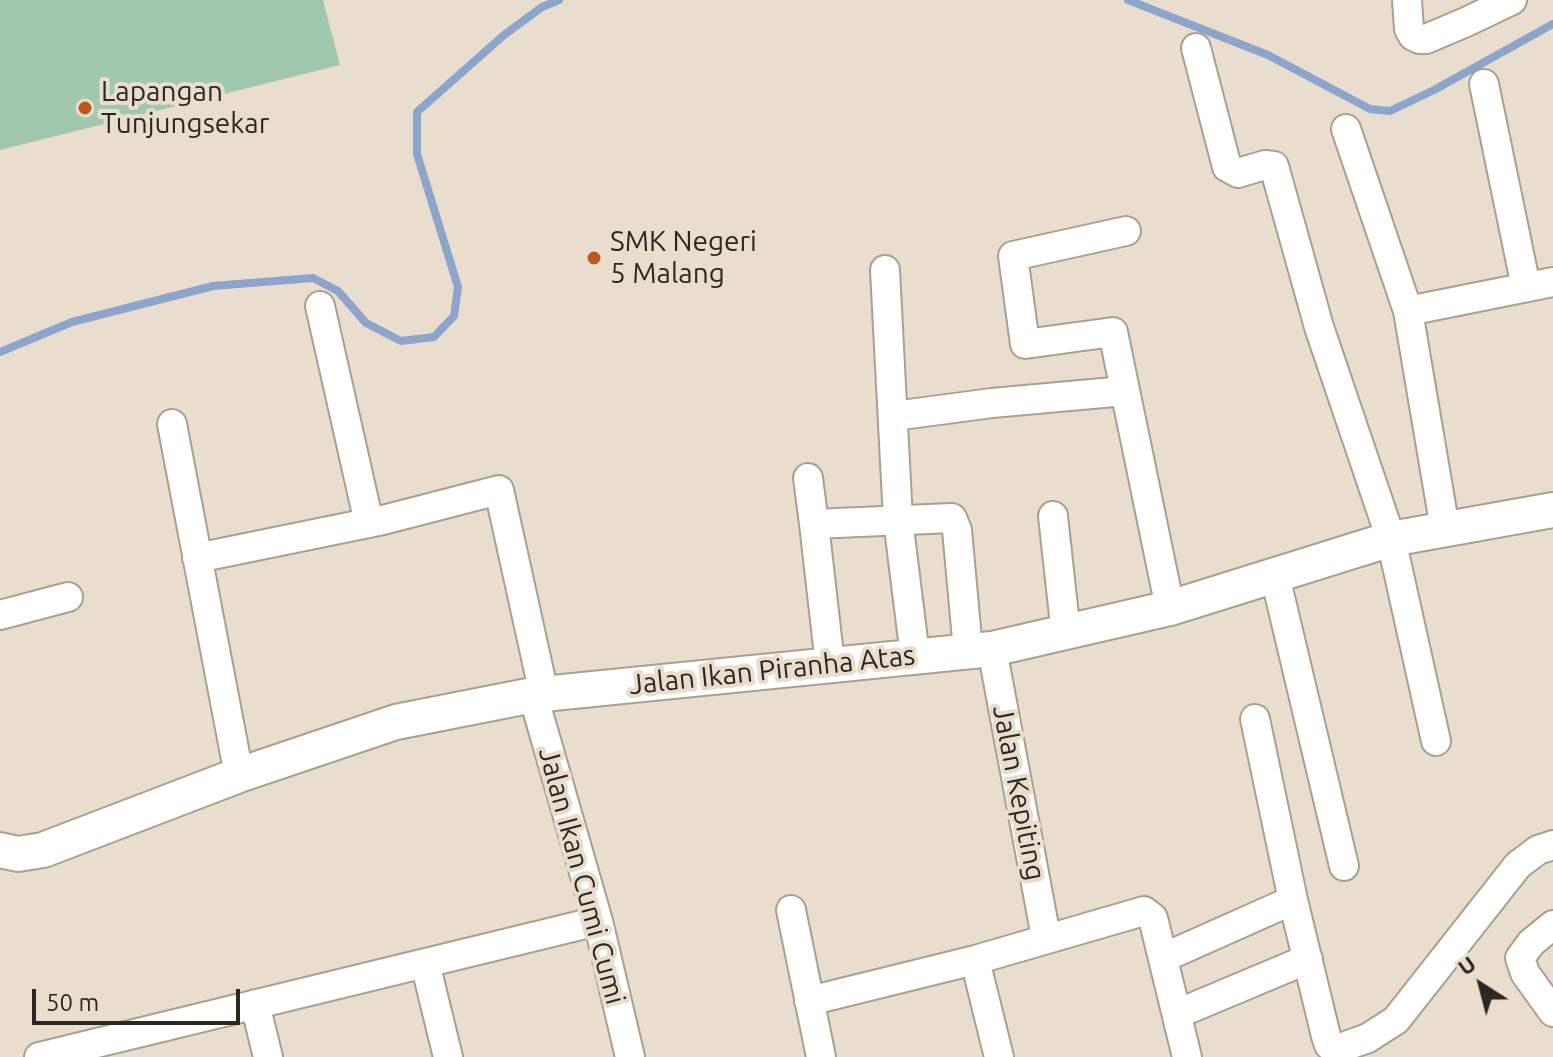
<!DOCTYPE html>
<html>
<head>
<meta charset="utf-8">
<style>
	body { margin:0 }
	#map { position:relative; width:1553px; height:1057px; overflow:hidden; background:#e9ddcd; font-family:Ubuntu,sans-serif }
	canvas { display:block }
	.north { position:absolute; left:1441px; top:945px; width:80px; height:80px; -webkit-text-stroke:6px #e9ddcd; paint-order:stroke; rotate:324deg; font-size:22px; font-weight:700; line-height:32px; text-align:center; color:#2b2721 }
	.north::after { content:''; display:block; margin:auto; width:28px; height:36px; background:#2b2721; clip-path:polygon(50% 0,100% 100%,50% 72%,0 100%) }
	.scale { position:absolute; left:32px; top:989px; width:208px; height:36px; box-sizing:border-box; border:4px solid #2b2721; border-top:0; padding-left:10px; font-size:24px; line-height:28px; white-space:nowrap; color:#2b2721; -webkit-text-stroke:6px #e9ddcd; paint-order:stroke }
</style>
</head>
<body>
<div id="map">
<canvas width="1553" height="1057"></canvas>
<div class="north">U</div>
<div class="scale">50 m</div>
</div>
<script>
const context = document.querySelector('canvas').getContext('2d');
context.lineJoin = 'round';
function fillPath(path, color) {
  context.fillStyle = color;
  context.fill(path, 'evenodd');
}
function poly(rows) {
  const path = new Path2D();
  for (const r of rows) {
    path.moveTo(r[0], r[1]);
    for (let i = 2; i < r.length; i += 2) path.lineTo(r[i], r[i + 1]);
  }
  return path;
}
function stroke(path, color, width, dash) {
  context.strokeStyle = color;
  context.lineWidth = width;
  context.lineCap = dash ? 'butt' : 'round';
  context.setLineDash(dash || []);
  context.stroke(path);
}
function label(font, color, halo, rows, align = 'center') {
  context.font = font + ' Ubuntu,sans-serif';
  context.lineWidth = 8;
  context.setLineDash([]);
  context.textBaseline = 'middle';
  context.strokeStyle = halo;
  context.fillStyle = color;
  for (const [text, x, y, turn = 0] of rows) {
    context.save();
    context.translate(x, y);
    context.rotate((+turn || 0) * Math.PI / 180);
    context.textAlign = isNaN(turn) ? turn : align;
    if (halo) context.strokeText(text, 0, 0);
    context.fillText(text, 0, 0);
    context.restore();
  }
}
fillPath(poly([
	[0,0,323,0,340,65,0,150]
]), '#a0c8af');
stroke(poly([
	[1128,0,1268,55,1370,109,1390,111,1434,90,1553,24],
	[0,352,72,322,213,286,313,278,338,291,366,323,401,341,434,337,454,316,458,287,417,154,417,112,504,35,542,7,559,0]
]), '#8ba5cd', 8);
const minor = poly([
	[1407,0,1409,29,1413,36,1419,39,1426,39,1466,22,1512,0],
	[1196,48,1227,167,1238,173,1265,165,1274,166,1319,327,1391,539,1436,741],
	[1484,84,1526,287],
	[1346,129,1408,311,1445,529],
	[1126,231,1013,256,1025,344,1113,332,1170,608],
	[885,270,898,520,915,656],
	[320,306,369,523],
	[1408,311,1553,282],
	[894,416,992,403,1125,391],
	[172,424,239,775],
	[808,478,814,524],
	[1053,516,1066,634],
	[197,558,383,520,499,490,544,694],
	[1275,576,1344,866],
	[0,615,68,597],
	[992,649,1046,937],
	[830,664,814,524,952,518,957,530,968,650],
	[533,695,598,921,630,1057],
	[1255,719,1293,900,1326,1036,1329,1045,1335,1050,1368,1038,1396,1020,1518,865,1538,850,1553,845],
	[791,910,821,1057],
	[1553,925,1531,943,1520,958,1525,973,1553,1012],
	[1163,958,1293,900],
	[975,960,999,1057],
	[425,963,448,1057],
	[809,1001,975,960,1144,911,1153,918,1187,1057],
	[255,1004,268,1057],
	[1177,1014,1308,959],
	[39,1057,598,921]
]);
const tertiary = poly([
	[0,850,18,854,43,850,239,775,396,722,533,695,992,649,1170,608,1391,539,1553,510]
]);
stroke(minor, '#aaa090', 32);
stroke(tertiary, '#aaa090', 38);
stroke(minor, '#fff', 28);
stroke(tertiary, '#fff', 34);
for (const [x, y, r, color] of [
	[85,108,8,"#bc5a1e"],
	[594,258,8,"#bc5a1e"]
]) {
  const dot = new Path2D();
  dot.arc(x, y, r, 0, 2 * Math.PI);
  context.fillStyle = color;
  context.fill(dot);
  stroke(dot, '#e9ddcd', 3);
}
label('28px', '#2b2721', '#e9ddcd', [
	["Lapangan",101,92],
	["Tunjungsekar",101,124],
	["SMK Negeri",610,242],
	["5 Malang",610,274]
], 'left');
label('28px', '#2b2721', '#e9ddcd', [
	["Jalan Ikan Piranha Atas",772,670,-6],
	["Jalan Kepiting",1019,793,79],
	["Jalan Ikan Cumi Cumi",582,876,75]
]);
</script>
</body>
</html>
